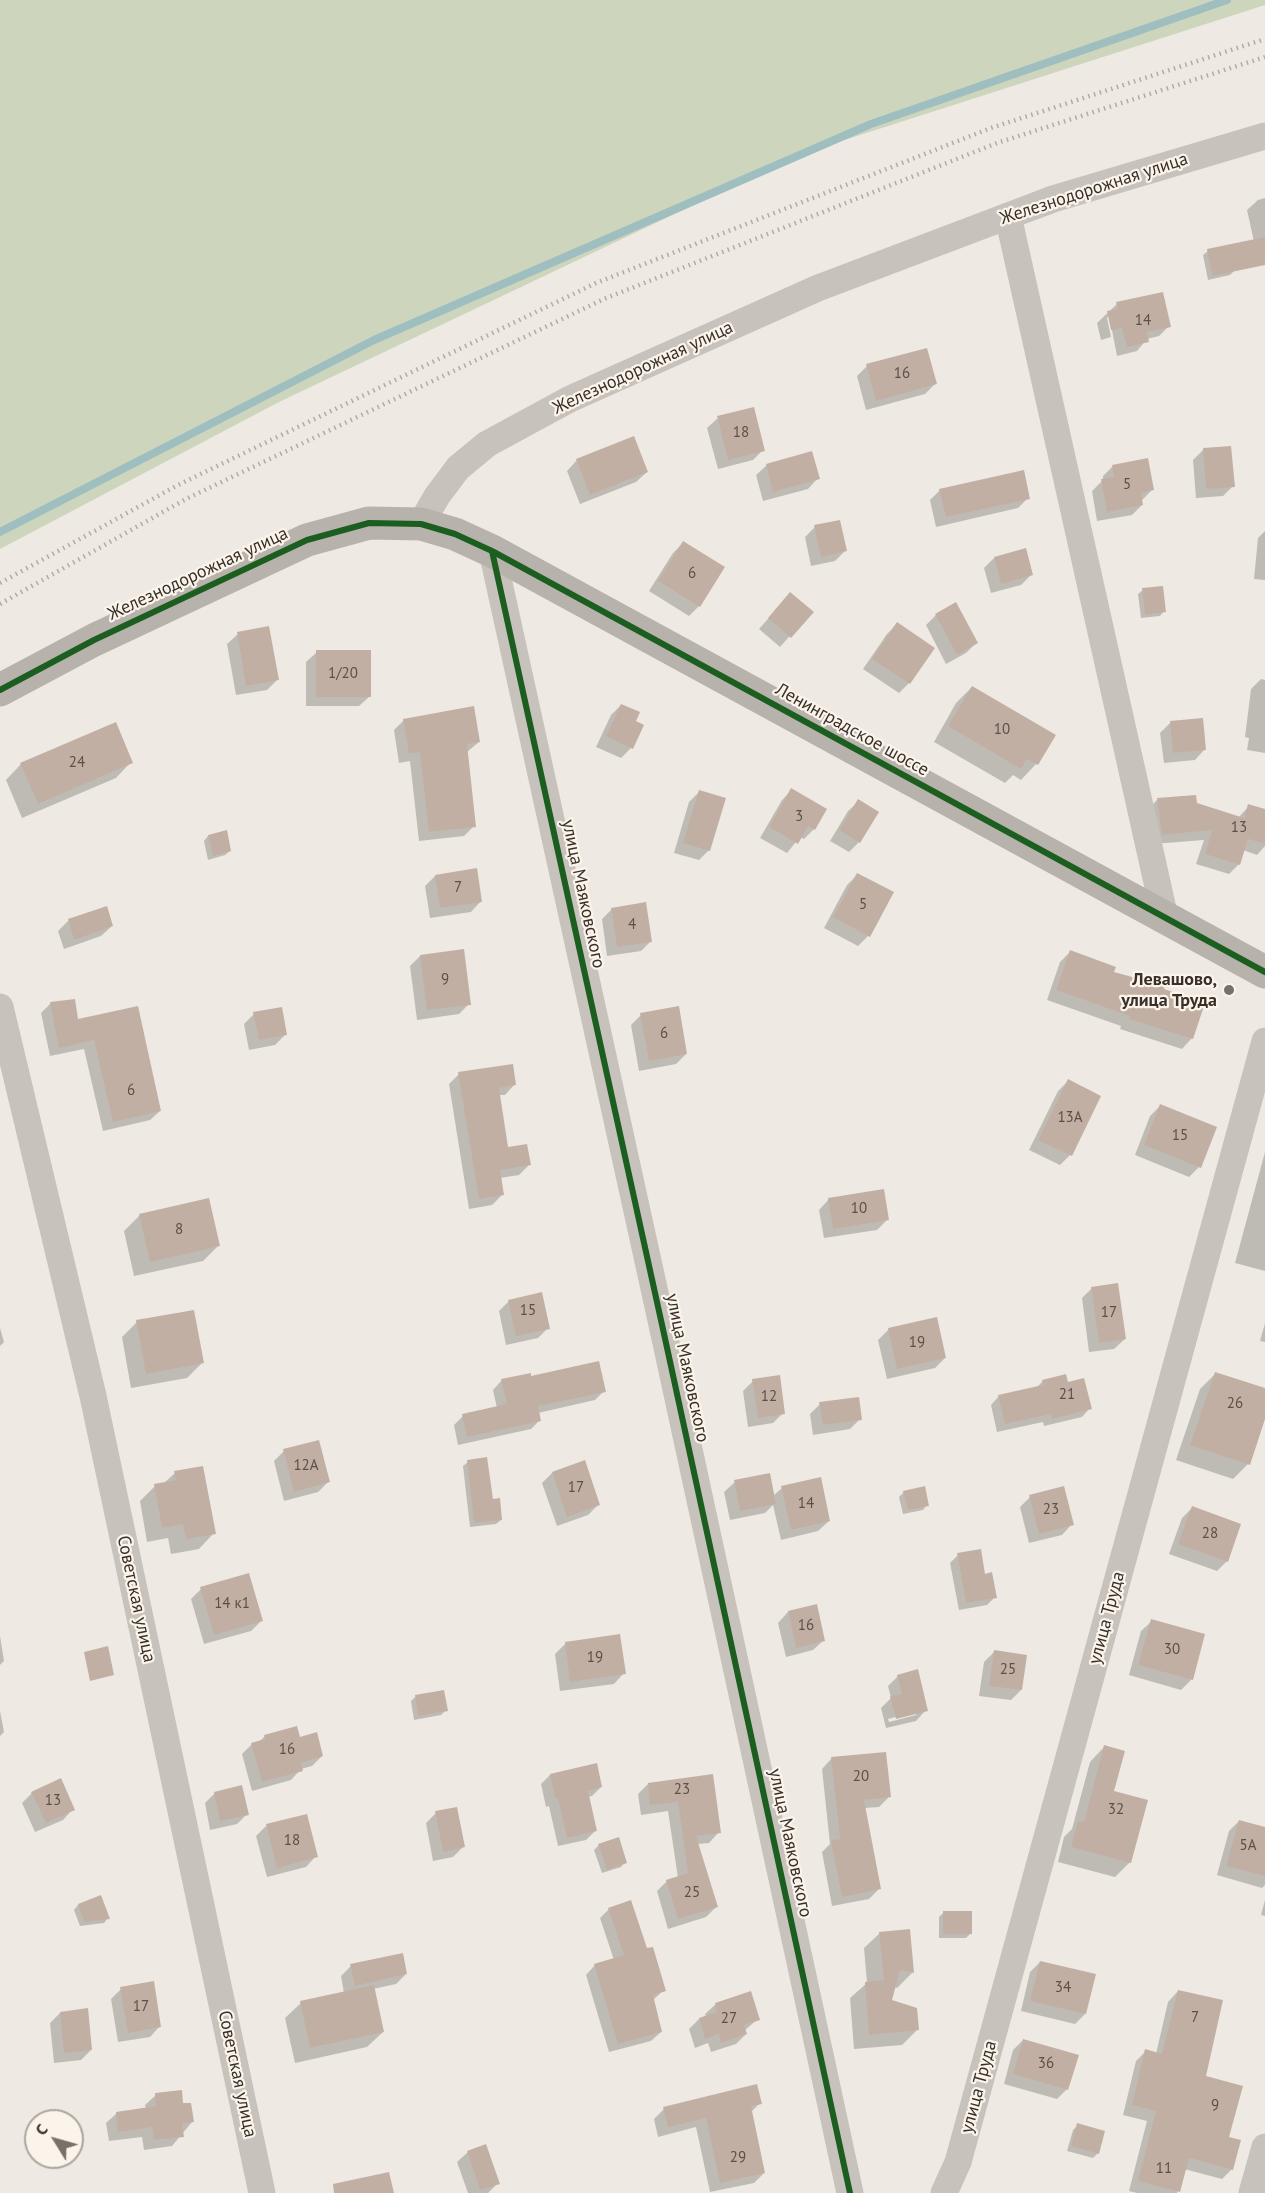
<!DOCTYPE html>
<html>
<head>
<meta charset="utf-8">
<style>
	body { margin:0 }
	#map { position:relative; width:1265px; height:2193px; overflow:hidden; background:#eeeae3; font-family:"PT Sans",sans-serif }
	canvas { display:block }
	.north { position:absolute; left:24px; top:2109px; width:60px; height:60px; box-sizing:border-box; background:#faf4eb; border:2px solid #ada59d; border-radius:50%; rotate:307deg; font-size:16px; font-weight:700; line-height:24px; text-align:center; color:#392f29 }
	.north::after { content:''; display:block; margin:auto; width:21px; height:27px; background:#78706a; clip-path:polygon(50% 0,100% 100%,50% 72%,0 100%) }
</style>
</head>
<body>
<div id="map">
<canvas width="1265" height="2193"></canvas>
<div class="north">С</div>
</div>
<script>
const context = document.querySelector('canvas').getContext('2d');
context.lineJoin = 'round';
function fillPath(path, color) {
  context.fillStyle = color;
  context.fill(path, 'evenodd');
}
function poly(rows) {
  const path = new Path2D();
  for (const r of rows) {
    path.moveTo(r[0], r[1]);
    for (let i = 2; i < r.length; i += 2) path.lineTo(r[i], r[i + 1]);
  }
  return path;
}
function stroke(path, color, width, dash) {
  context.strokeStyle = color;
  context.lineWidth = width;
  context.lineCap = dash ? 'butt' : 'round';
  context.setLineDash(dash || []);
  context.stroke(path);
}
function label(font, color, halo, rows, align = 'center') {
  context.font = font + ' "PT Sans",sans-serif';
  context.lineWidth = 4.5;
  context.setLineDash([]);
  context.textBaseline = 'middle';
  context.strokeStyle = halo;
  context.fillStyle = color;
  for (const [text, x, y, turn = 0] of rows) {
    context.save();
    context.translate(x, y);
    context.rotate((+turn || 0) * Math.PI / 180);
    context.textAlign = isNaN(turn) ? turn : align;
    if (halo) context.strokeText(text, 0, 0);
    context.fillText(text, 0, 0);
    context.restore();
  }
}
fillPath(poly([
	[0,0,1265,0,1265,5,801,154,279,402,0,549]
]), '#ced5bd');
fillPath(poly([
	[1265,198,1265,254,1257,255,1247,210,1258,200],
	[1208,251,1235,270,1230,275,1208,280,1203,255],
	[1117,304,1169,326,1159,336,1147,339,1137,351,1117,356,1109,315,1107,318,1111,337,1101,340,1097,323],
	[867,366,935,384,925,394,866,410,857,376],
	[718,418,763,450,753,460,718,469,707,428],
	[1203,450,1233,486,1223,496,1196,498,1193,460],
	[577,460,647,472,636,482,580,504,567,471],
	[767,465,818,478,808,489,763,501,756,475],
	[1113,466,1152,490,1141,501,1142,505,1132,515,1097,521,1092,491,1103,480,1103,476],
	[940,490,1028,498,1018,508,936,527,930,500],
	[815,527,845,551,835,561,811,566,805,537],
	[1265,531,1265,580,1254,579,1258,538],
	[683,543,699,606,689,616,649,591,673,553],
	[994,558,1031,575,1021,585,991,593,984,568],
	[1143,590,1164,611,1160,616,1141,618,1138,594],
	[781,604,811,612,780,647,759,629],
	[936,615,976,643,966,653,946,664,926,625],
	[897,624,933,648,909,683,899,693,863,669,887,634],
	[238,634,277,680,267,690,236,695,227,644],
	[317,652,370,696,359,706,306,706,306,662],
	[1261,679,1265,680,1265,753,1247,750,1249,738,1245,737,1251,689],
	[972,687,1053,735,1036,764,1021,780,1013,775,1005,783,934,742,956,703],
	[621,705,634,722,631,748,621,758,596,747,611,715],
	[404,720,479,742,467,752,474,826,464,836,419,841,410,761,399,763,394,730],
	[1170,723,1205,749,1195,760,1164,763,1160,733],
	[131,762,116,778,22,818,6,780,21,764],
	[792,790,814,829,804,839,800,837,787,853,760,838,782,800],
	[699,792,709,850,699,860,674,853,689,802],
	[1157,800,1195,804,1238,818,1249,806,1265,811,1265,846,1257,855,1243,850,1239,864,1229,874,1196,864,1204,840,1153,844,1147,810],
	[859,801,859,842,849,852,830,841,848,811],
	[208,836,230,851,225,855,208,860,204,841],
	[857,875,892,893,868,936,858,946,824,928,847,885],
	[435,876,481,901,471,912,430,918,425,886],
	[106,908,112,926,101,936,64,949,58,931,68,921],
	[612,909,651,941,641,951,607,956,602,919],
	[1070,952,1112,973,1192,1038,1182,1049,1120,1029,1121,1026,1047,1000,1060,962],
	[420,956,469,1004,459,1014,417,1020,410,966],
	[74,1000,77,1021,160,1111,150,1120,103,1131,84,1049,50,1056,41,1013,50,1004],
	[254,1014,285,1035,275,1045,249,1050,244,1024],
	[641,1015,686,1054,676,1064,639,1071,631,1025],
	[459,1074,515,1084,505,1095,499,1095,507,1149,529,1165,519,1175,500,1178,502,1195,492,1205,469,1209,449,1084],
	[1068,1081,1070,1155,1060,1165,1029,1150,1058,1091],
	[1160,1106,1199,1167,1189,1177,1135,1155,1150,1116],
	[1265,1152,1265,1271,1235,1263],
	[829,1199,887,1220,877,1230,824,1238,819,1210],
	[140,1215,218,1246,203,1261,134,1276,124,1231],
	[1092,1288,1125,1339,1114,1349,1089,1352,1082,1298],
	[509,1301,548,1328,538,1338,506,1345,499,1311],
	[936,1319,945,1358,935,1368,887,1379,878,1340,888,1330],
	[137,1322,202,1363,187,1378,131,1388,122,1337],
	[1265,1323,1265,1342,1260,1341],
	[0,1328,4,1342,0,1346],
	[1215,1374,1265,1390,1265,1415,1248,1464,1233,1479,1176,1460,1200,1389],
	[530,1378,604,1391,595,1400,538,1413,540,1420,531,1429,458,1445,454,1425,463,1416,497,1408,493,1390,502,1380],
	[753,1381,783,1413,773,1423,748,1427,743,1391],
	[1043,1381,1067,1384,1090,1408,1082,1417,1044,1426,1043,1422,997,1432,991,1405,999,1396,1036,1388],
	[820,1404,860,1419,850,1429,813,1435,810,1414],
	[284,1451,328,1482,318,1492,284,1501,274,1461],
	[468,1462,492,1501,501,1520,496,1524,470,1527,463,1466],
	[175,1473,214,1533,199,1549,171,1554,168,1538,147,1542,140,1501,155,1486,163,1484],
	[552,1473,598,1505,588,1515,557,1526,542,1483],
	[735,1482,773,1496,782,1488,829,1521,818,1531,781,1540,773,1505,765,1513,730,1520,724,1492],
	[904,1492,927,1505,923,1510,903,1514,899,1497],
	[1030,1497,1072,1524,1062,1535,1029,1543,1020,1507],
	[1192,1508,1227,1561,1217,1571,1169,1554,1182,1518],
	[958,1555,984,1575,995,1597,987,1605,959,1610,950,1563],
	[201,1589,261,1621,251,1631,204,1644,191,1599],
	[788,1612,824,1640,813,1650,786,1657,778,1623],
	[1152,1621,1203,1635,1191,1680,1181,1690,1129,1675,1141,1631],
	[0,1636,4,1661,0,1665],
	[565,1644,624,1673,614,1684,560,1691,555,1654],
	[994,1652,1021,1690,1011,1700,979,1696,984,1662],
	[898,1676,926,1710,916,1721,886,1728,881,1708,891,1698,888,1686],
	[916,1712,916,1715,889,1722,888,1719],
	[416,1696,446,1710,441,1715,414,1720,411,1701],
	[0,1711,4,1732,0,1736],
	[265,1736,299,1739,322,1756,312,1766,301,1769,291,1780,252,1791,242,1754,252,1744,259,1742],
	[1104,1747,1113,1792,1130,1862,1115,1877,1058,1862,1064,1837,1072,1829,1090,1762],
	[832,1758,889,1797,879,1807,864,1808,879,1889,869,1899,832,1906,822,1852,830,1844,822,1769],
	[550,1775,601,1787,592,1796,588,1797,595,1831,586,1840,558,1846,549,1806,546,1807,541,1784],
	[712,1776,719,1832,709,1843,697,1844,716,1907,706,1917,668,1929,657,1891,667,1881,678,1878,668,1811,641,1815,638,1794,648,1784],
	[32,1793,73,1809,63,1820,35,1832,22,1803],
	[215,1793,247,1814,237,1824,210,1830,205,1803],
	[436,1813,463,1847,453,1857,433,1861,426,1823],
	[1239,1821,1265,1828,1265,1885,1262,1888,1217,1875,1229,1831],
	[266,1826,316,1856,306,1867,267,1877,256,1836],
	[599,1845,625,1862,621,1867,602,1873,594,1850],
	[1265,1900,1265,1916,1261,1915],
	[78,1905,108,1918,104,1923,80,1926,74,1910],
	[609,1909,646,1950,664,1990,653,2000,661,2032,651,2041,609,2052,586,1975,595,1965,614,1960,600,1918],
	[944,1912,971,1933,966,1938,939,1938,939,1917],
	[880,1933,912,1973,897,1988,894,1987,890,2001,917,2030,902,2045,854,2049,850,1998,867,1983,864,1948],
	[1040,1962,1085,2014,1075,2024,1021,2011,1030,1972],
	[351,1966,406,1974,396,1984,373,1989,383,2032,367,2047,295,2063,285,2018,301,2003,344,1993,341,1976],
	[121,1989,160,2026,150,2037,118,2042,111,1999],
	[1178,1991,1204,2077,1227,2138,1232,2169,1222,2179,1184,2169,1177,2193,1137,2193,1129,2191,1147,2121,1123,2115,1136,2061,1146,2051,1156,2054,1168,2002],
	[716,2004,758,2019,745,2030,746,2034,736,2044,711,2052,708,2043,695,2048,689,2029,699,2019,706,2017,705,2014],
	[60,2013,91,2050,81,2060,54,2063,50,2023],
	[1023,2040,1067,2089,1057,2099,1004,2084,1013,2050],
	[156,2095,182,2105,192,2122,172,2146,144,2150,142,2137,109,2141,106,2123,117,2113,146,2109,145,2105],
	[760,2103,751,2112,764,2173,754,2183,710,2192,696,2127,658,2137,654,2119,664,2109],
	[1078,2125,1098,2153,1093,2158,1067,2151,1073,2130],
	[468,2152,498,2183,488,2193,468,2193,457,2162]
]), '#0003');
stroke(poly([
	[0,532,374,340,871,124,1227,0]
]), '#9fbec0', 8);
fillPath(poly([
	[1265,237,1265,265,1212,276,1207,249],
	[1163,292,1171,327,1147,332,1149,342,1127,347,1122,328,1111,330,1107,311,1118,309,1116,302],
	[927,348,937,384,876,401,866,364],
	[754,407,765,451,728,460,717,416],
	[634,436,648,472,590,495,576,459],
	[1231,446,1235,487,1206,489,1203,448],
	[812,451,820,479,773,492,766,464],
	[1148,458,1154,490,1141,493,1143,505,1107,512,1101,479,1114,477,1112,465],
	[1024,470,1030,499,946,517,939,489],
	[840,520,847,551,821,557,814,525],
	[683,541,725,567,700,607,658,581],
	[1026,548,1033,575,1001,584,994,557],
	[1163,586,1166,612,1145,615,1142,588],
	[790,592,814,612,791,638,768,618],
	[956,602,978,643,957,655,935,614],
	[897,622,935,648,910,684,872,659],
	[269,626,279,680,246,686,237,632],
	[316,650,371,650,371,697,316,697],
	[972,686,1056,735,1038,765,1027,759,1021,769,948,726],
	[621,704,640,712,636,721,644,725,633,749,606,736],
	[474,706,480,742,467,744,476,827,429,832,420,752,409,754,403,719],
	[1203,718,1206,750,1173,753,1170,721],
	[116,722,133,763,38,804,20,763],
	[791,788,827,809,815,830,808,826,798,844,769,827],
	[699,790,726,798,710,851,683,843],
	[1196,795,1197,803,1244,818,1248,804,1265,809,1265,844,1248,839,1240,865,1205,854,1212,830,1162,835,1157,798],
	[858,799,879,812,860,843,839,830],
	[227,830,231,851,213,856,208,835],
	[477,868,482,902,440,908,435,875],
	[857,873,894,892,870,937,833,917],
	[646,902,652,942,617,947,611,908],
	[107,906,113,926,74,940,68,919],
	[464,949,471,1005,427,1010,420,955],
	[1070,950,1116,967,1114,972,1165,986,1164,989,1205,1003,1193,1039,1129,1019,1130,1016,1056,990],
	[75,999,78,1019,138,1006,161,1111,113,1122,94,1040,59,1048,50,1002],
	[679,1006,687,1054,649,1061,640,1013],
	[282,1007,287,1035,259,1040,253,1012],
	[513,1064,516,1085,499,1088,508,1147,527,1144,531,1165,500,1170,504,1195,479,1199,458,1072],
	[1068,1079,1101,1096,1072,1156,1038,1140],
	[1160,1104,1217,1127,1201,1168,1144,1145],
	[884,1189,889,1220,833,1229,828,1198],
	[209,1198,220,1246,150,1262,139,1214],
	[1118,1283,1126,1339,1099,1343,1091,1287],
	[542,1292,550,1329,516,1336,508,1300],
	[194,1310,204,1363,146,1374,136,1320],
	[937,1317,946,1358,897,1369,888,1328],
	[599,1361,606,1392,538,1406,541,1421,467,1437,462,1414,507,1404,501,1379,531,1373,531,1376],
	[1215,1372,1265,1388,1265,1419,1250,1465,1190,1445],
	[1066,1374,1068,1382,1084,1378,1092,1409,1052,1419,1051,1414,1005,1424,998,1395,1043,1385,1042,1380],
	[780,1375,785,1414,758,1418,752,1379],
	[859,1397,862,1420,823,1425,819,1402],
	[319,1440,330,1482,294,1492,283,1449],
	[487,1457,493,1499,500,1498,502,1520,474,1523,467,1460],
	[585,1460,600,1505,567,1517,552,1472],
	[203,1466,216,1534,186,1539,183,1524,162,1528,154,1484,176,1480,174,1471],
	[770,1473,776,1504,740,1511,734,1480],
	[821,1477,830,1521,791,1530,781,1486],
	[925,1486,929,1506,908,1510,903,1491],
	[1064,1486,1074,1525,1039,1534,1029,1495],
	[1192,1506,1241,1524,1228,1562,1178,1544],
	[981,1549,985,1574,992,1572,997,1598,966,1603,957,1553],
	[249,1573,263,1621,214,1635,200,1587],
	[817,1604,825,1641,796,1648,788,1611],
	[1151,1619,1205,1634,1193,1680,1138,1665],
	[620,1634,626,1674,570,1682,565,1642],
	[108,1646,114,1675,90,1681,84,1652],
	[994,1650,1027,1655,1022,1690,989,1686],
	[918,1669,928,1711,896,1719,890,1696,902,1694,897,1675],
	[444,1690,448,1711,418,1716,415,1695],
	[297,1726,300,1737,317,1732,323,1756,301,1763,303,1771,262,1782,251,1743,265,1739,264,1735],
	[1104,1745,1125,1751,1114,1791,1148,1800,1131,1863,1071,1847,1078,1821,1084,1822],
	[886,1752,891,1797,864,1800,881,1889,842,1897,831,1840,840,1839,831,1757],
	[597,1763,602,1787,588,1791,597,1831,567,1838,558,1798,555,1798,550,1774],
	[713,1774,721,1833,696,1836,718,1907,678,1919,666,1880,688,1873,678,1802,650,1805,648,1783],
	[61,1778,75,1810,46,1823,31,1792],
	[242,1785,249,1815,220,1821,214,1792],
	[457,1807,465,1847,443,1852,435,1811],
	[307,1814,318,1857,277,1868,266,1824],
	[1239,1820,1265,1827,1265,1876,1226,1866],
	[619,1837,627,1863,607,1870,598,1844],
	[101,1895,110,1919,84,1922,78,1904],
	[631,1900,647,1948,653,1947,666,1991,653,1995,662,2032,618,2044,594,1964,624,1955,608,1908],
	[943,1911,972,1911,972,1934,943,1934],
	[910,1929,914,1973,900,1970,892,2000,917,2008,919,2030,869,2035,865,1982,884,1980,879,1932],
	[403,1953,407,1974,355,1986,350,1964],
	[1040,1961,1096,1974,1086,2014,1030,2001],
	[154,1981,161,2027,128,2033,120,1987],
	[374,1985,384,2032,310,2048,300,2001],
	[1178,1990,1223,2000,1206,2076,1243,2086,1229,2137,1241,2140,1233,2170,1189,2158,1180,2192,1138,2181,1156,2111,1132,2105,1145,2049,1162,2054],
	[751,1991,760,2020,744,2025,747,2034,721,2043,719,2034,705,2039,699,2018,717,2012,715,2003],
	[88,2008,92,2050,64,2053,60,2012],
	[1023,2039,1079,2055,1068,2090,1013,2074],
	[757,2084,762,2104,751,2106,765,2173,720,2183,706,2118,668,2127,663,2107],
	[182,2090,183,2103,191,2103,194,2122,182,2124,184,2137,154,2140,152,2127,118,2132,116,2112,156,2106,155,2093],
	[1077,2123,1105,2131,1099,2154,1071,2146],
	[486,2144,500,2184,480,2190,467,2151],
	[389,2172,394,2193,334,2193,333,2184]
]), '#c2afa4');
stroke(poly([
	[1008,216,1165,918],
	[421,524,437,496,458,468,487,444,570,399,818,288,1008,216,1053,199,1265,136],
	[492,551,666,1343,850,2193],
	[0,1007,93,1396,262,2193],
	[944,2193,958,2162,1265,1041],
	[1252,2193,1265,2147]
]), '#c8c2bc', 27);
stroke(poly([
	[0,690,94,640,307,540,369,523,421,524,455,534,492,551,1265,972]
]), '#b8b2ac', 33);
stroke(poly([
	[0,583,178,485,596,283,991,128,1265,39],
	[0,604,186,499,604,299,997,143,1265,57]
]), '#afaba6', 4.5, [1.5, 4.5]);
stroke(poly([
	[492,551,666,1343,850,2193],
	[0,690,94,640,307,540,369,523,421,524,455,534,492,551,1265,972]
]), '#1b5e20', 6);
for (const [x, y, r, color] of [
	[1229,990,6,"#78706a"]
]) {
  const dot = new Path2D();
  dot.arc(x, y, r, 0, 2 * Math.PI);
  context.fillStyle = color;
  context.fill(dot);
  stroke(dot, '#faf4eb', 2);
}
label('15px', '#5b4f48', null, [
	["14",1143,321],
	["16",902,374],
	["18",741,433],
	["5",1127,485],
	["6",692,574],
	["1/20",343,674],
	["10",1002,730],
	["24",77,763],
	["3",799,817],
	["13",1239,828],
	["7",458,888],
	["5",863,905],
	["4",632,925],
	["9",445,980],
	["6",664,1034],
	["6",131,1091],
	["13А",1070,1118],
	["15",1180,1136],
	["10",859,1209],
	["8",179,1230],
	["15",528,1311],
	["17",1109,1313],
	["19",917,1343],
	["21",1067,1395],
	["12",769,1397],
	["26",1235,1404],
	["12А",306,1466],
	["17",576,1488],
	["14",806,1504],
	["23",1051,1510],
	["28",1210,1534],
	["14 к1",232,1604],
	["16",806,1626],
	["30",1172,1650],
	["19",595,1658],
	["25",1008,1670],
	["16",287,1750],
	["20",861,1777],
	["23",682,1790],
	["13",53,1801],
	["32",1116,1810],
	["18",292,1841],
	["5А",1248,1846],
	["25",692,1893],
	["34",1063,1988],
	["17",141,2007],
	["7",1195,2018],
	["27",729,2019],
	["36",1046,2064],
	["9",1215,2106],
	["29",738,2158],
	["11",1164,2169]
]);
label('18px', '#392f29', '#faf4eb', [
	["Железнодорожная улица",1094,189,-18],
	["Железнодорожная улица",643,368,-25],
	["Железнодорожная улица",198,574,-25],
	["Ленинградское шоссе",852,730,29],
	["улица Маяковского",583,894,78],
	["улица Маяковского",687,1368,78],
	["Советская улица",136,1599,78],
	["улица Труда",1107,1618,-75],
	["улица Маяковского",790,1843,78],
	["Советская улица",237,2074,78],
	["улица Труда",979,2087,-75]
]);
label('bold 18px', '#392f29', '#faf4eb', [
	["Левашово,",1217,980],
	["улица Труда",1217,1001]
], 'right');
</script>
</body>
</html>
